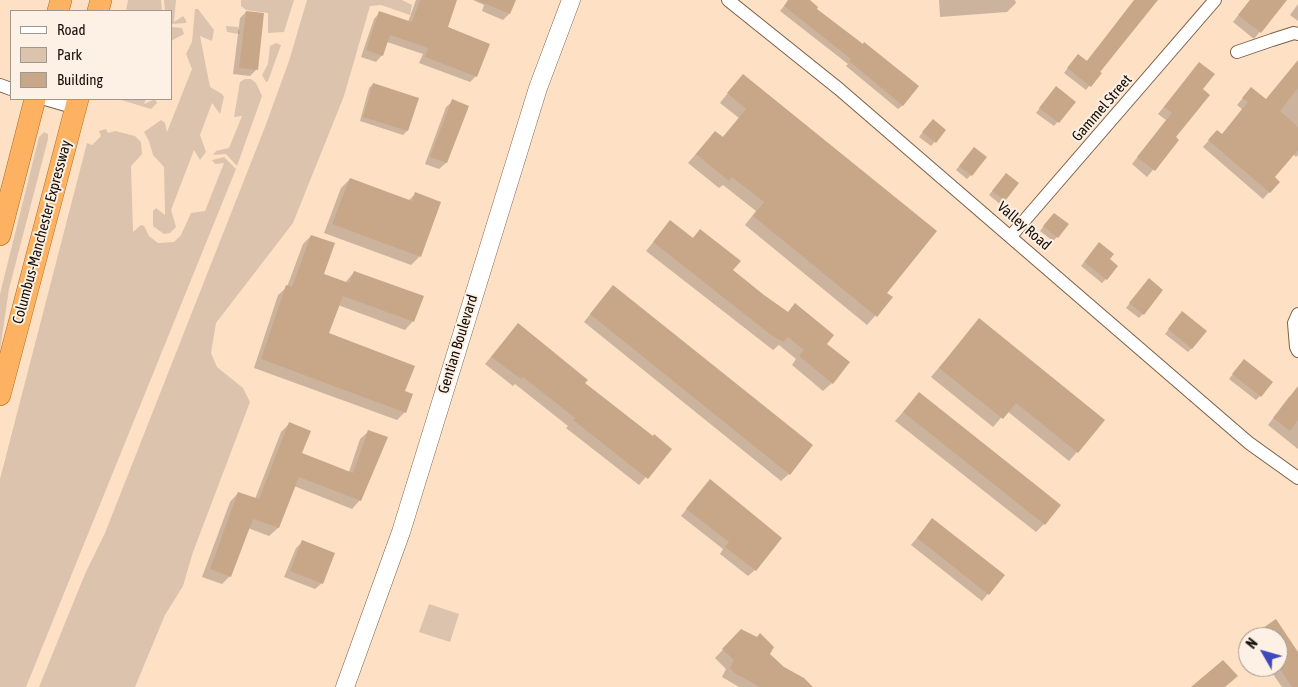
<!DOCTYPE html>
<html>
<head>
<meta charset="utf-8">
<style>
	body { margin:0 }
	#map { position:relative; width:1298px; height:687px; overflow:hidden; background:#fee0c5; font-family:"Asap Condensed",sans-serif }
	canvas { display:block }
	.legend { position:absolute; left:10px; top:10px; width:162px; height:90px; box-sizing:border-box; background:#fdf1e6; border:1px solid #a1978c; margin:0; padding:6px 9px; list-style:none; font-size:15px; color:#180f06 }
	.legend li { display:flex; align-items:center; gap:10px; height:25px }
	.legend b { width:25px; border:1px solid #a1978c }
	.north { position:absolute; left:1238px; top:627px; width:50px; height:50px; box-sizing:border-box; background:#fdf1e6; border:1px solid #a1978c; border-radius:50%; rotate:308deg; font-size:14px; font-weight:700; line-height:20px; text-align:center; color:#180f06 }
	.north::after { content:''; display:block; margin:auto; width:18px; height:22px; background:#3f48bc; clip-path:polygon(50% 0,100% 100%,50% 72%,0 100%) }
</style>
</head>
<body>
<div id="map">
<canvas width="1298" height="687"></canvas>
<ul class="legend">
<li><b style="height:6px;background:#fff"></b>Road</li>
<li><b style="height:14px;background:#dcc3ad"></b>Park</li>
<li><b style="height:14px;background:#c8a789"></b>Building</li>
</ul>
<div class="north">N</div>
</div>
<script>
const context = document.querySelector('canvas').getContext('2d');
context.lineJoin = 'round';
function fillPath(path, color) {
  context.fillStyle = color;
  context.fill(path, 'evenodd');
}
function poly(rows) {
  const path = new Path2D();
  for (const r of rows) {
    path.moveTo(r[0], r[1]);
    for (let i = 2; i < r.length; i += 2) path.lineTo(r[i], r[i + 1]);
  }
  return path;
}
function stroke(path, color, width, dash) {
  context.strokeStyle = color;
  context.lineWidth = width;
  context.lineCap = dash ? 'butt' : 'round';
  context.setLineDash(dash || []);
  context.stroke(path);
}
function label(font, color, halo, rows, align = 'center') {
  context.font = font + ' "Asap Condensed",sans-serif';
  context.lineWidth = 4;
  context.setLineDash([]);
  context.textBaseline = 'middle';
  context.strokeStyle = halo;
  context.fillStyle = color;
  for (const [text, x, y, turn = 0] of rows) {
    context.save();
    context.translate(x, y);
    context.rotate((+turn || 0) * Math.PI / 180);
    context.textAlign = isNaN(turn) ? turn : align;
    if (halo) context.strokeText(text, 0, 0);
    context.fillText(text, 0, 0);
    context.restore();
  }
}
fillPath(poly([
	[128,0,161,0,162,11,126,11],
	[164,0,176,0,174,22,183,16,186,20,186,23,171,24,171,11,165,11],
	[241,0,294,0,284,32,268,33,268,13,246,10,241,6],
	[307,0,402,0,412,5,410,15,381,5,370,6,344,96,293,223,216,323,211,353,217,367,243,388,250,402,193,552,183,586,165,615,135,687,39,687,85,574,105,533,265,127,289,61],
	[195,9,198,9,214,30,212,41,200,36,210,87,222,94,224,97,220,114,212,103,200,135,206,152,200,160,194,150,171,210,176,227,170,233,164,234,153,226,153,211,156,208,165,215,164,167,153,155,149,141,144,132,161,120,165,123,167,132,192,69,186,54,192,42],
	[226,26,238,27,240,33,238,34,227,32],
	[171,27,182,28,184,34,171,41],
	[276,43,281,45,268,81,266,82,262,75,268,64,270,46],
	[245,79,251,79,256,83,262,96,237,166,226,154,213,155,216,151,229,148,242,116,234,117,240,82],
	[118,99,146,99,144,104,155,99,157,103,151,109],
	[106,129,108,133,115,131,135,136,141,142,142,154,131,166,133,232,141,225,144,226,149,236,158,243,174,242,181,235,191,213,205,211,224,163,215,164,212,160,224,157,236,169,26,687,0,687,0,479,87,143,92,145,101,136,99,131],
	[44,132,48,134,48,139,9,289,0,350,0,294,39,137],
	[429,604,459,614,450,642,419,632]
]), '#dcc3ad');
fillPath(poly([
	[416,0,456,0,446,28,476,76,470,82,419,63,423,54,387,42,382,55,376,62,361,57,374,19,380,12,408,22],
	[473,0,515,0,509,14,503,20,482,11,484,5],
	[789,0,808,0,903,105,898,109,846,66,848,64,780,11],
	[939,0,1015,0,1016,3,1007,12,940,17],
	[1135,0,1156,0,1086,90,1064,73,1074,60,1086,62],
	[1250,0,1285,0,1254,39,1233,22],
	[1298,4,1298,21,1290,15],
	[246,12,256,70,250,76,233,74,240,18],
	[1298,61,1298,155,1296,157,1293,154,1273,177,1278,182,1263,199,1203,147,1211,138,1222,135,1242,109,1237,105,1251,88,1266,100],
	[1199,63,1202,90,1175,138,1178,140,1147,177,1132,164,1166,120,1158,114],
	[373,84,418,99,407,131,403,135,360,121,369,88],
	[735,84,886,293,891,298,867,325,745,225,756,211,723,185,719,188,688,163,707,141,722,138,739,118,720,103],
	[1052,92,1074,102,1054,126,1036,113],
	[453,101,467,106,446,163,439,169,425,164,446,107],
	[929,124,945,130,931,146,919,137],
	[970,153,971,175,967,179,956,170],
	[350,179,408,201,415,194,420,256,411,265,324,233,341,188],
	[1002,179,1004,200,1000,204,989,195],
	[1050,218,1057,237,1053,241,1040,231],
	[670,222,692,239,700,231,731,270,825,344,832,383,823,391,792,365,796,359,779,345,773,350,646,251],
	[311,236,322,275,345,283,354,272,413,321,405,330,338,305,327,333,403,391,405,412,397,420,254,368,278,295,287,287,303,244],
	[1095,248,1108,260,1106,279,1102,283,1081,266],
	[1145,284,1143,314,1139,318,1126,308],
	[606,294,789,474,781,481,584,322],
	[1178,317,1192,348,1188,352,1165,334],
	[979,320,1077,452,1069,461,1007,411,993,427,931,377],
	[518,325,583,383,652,438,670,449,639,485,566,428,568,426,515,384,513,386,485,364],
	[1240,365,1260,396,1256,400,1229,379],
	[1298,392,1298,449,1268,425,1289,397],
	[919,394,1044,524,1036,532,895,421],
	[289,424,301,454,349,472,360,439,369,431,360,500,352,509,294,486,278,528,269,536,248,528,230,576,222,584,202,577,230,502,238,493,255,499,281,432],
	[704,487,755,570,748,576,720,554,723,549,681,516],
	[932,520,1003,575,982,601,911,545],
	[302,542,322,583,315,589,284,577,296,548],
	[1276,621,1298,654,1298,687,1282,687,1268,667,1278,667,1278,637,1255,637],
	[741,631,769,655,804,687,739,687,722,677,726,669,715,658]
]), '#0003');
fillPath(poly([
	[420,0,457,0,448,27,490,44,477,77,425,57,428,48,390,35,383,56,366,50,379,11,412,22],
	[476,0,516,0,510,14],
	[788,0,810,0,818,7,817,9,863,44,864,42,919,86,903,106,849,61,851,59,784,6],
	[1134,0,1158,0,1100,72,1102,73,1091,87,1067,68,1078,54,1087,61],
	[1250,0,1287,0,1261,33,1238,15],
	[246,11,264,13,258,70,239,68],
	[1298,60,1298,88,1280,111,1298,127,1298,150,1275,177,1280,182,1270,193,1208,140,1217,130,1222,134,1248,102,1242,98,1251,87,1266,99],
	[1199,62,1215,74,1203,89,1210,95,1176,137,1179,140,1155,171,1137,157,1172,113,1164,107],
	[743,74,937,231,887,293,893,297,877,317,753,216,764,202,732,177,729,181,696,154,715,131,723,137,746,109,727,93],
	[373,83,419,98,408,131,363,117],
	[1056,86,1076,102,1059,123,1039,108],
	[452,99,469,106,447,163,430,157],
	[933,119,946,130,936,143,922,132],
	[974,147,987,157,972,176,959,166],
	[1006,173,1019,183,1005,201,992,191],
	[350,178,412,201,415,192,441,202,421,257,332,224],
	[1054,213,1069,224,1058,238,1043,226],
	[670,220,693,238,700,229,741,261,733,270,764,295,788,312,795,303,834,335,827,344,850,362,833,384,799,356,804,350,788,337,783,342,771,335,653,242],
	[311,235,335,243,324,274,349,283,354,271,424,296,414,322,343,296,329,333,415,366,405,391,413,394,406,413,261,359,286,285,292,287],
	[1099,242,1114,254,1110,259,1118,266,1107,280,1084,262],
	[1149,278,1163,290,1144,315,1129,303],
	[613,285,813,445,790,475,590,314],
	[1182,311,1207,331,1192,349,1168,329],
	[979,318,1105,420,1078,453,1016,403,1003,419,939,368],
	[518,323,588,380,585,383,653,436,654,434,672,449,648,479,573,420,575,418,523,377,521,379,491,357],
	[1244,359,1273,382,1261,397,1232,374],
	[1298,386,1298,420,1290,431,1273,418],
	[919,392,1061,505,1045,525,903,412],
	[289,422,311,431,302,453,353,473,368,430,388,437,361,501,299,477,279,528,253,519,231,577,210,569,238,492,259,499],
	[710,479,782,538,756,571,725,547,729,542,686,509],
	[932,518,1005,575,989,595,917,538],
	[302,540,335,553,323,584,290,571],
	[1276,619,1298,652,1298,687,1292,687,1278,666,1278,637,1264,637,1260,630],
	[741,629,757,637,760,633,774,647,770,654,784,667,804,678,813,687,760,687,734,673,730,668,734,660,722,649],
	[1223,660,1238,676,1225,687,1191,687]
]), '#c8a789');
const minor = poly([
	[728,0,839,89,1249,443,1298,478],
	[1237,52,1272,40,1294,33,1298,34],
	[0,85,11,89],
	[45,99,76,108],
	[1011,236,1215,0],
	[1298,314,1294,323,1296,347,1298,351]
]);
const secondary = poly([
	[345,687,401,532,538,88,571,0]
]);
const trunk = poly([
	[58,11,61,0],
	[98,11,101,0],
	[0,235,35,99],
	[0,395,78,99]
]);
stroke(minor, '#7a6048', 14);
stroke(secondary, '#7a6048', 19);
stroke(trunk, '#ac6d26', 22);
stroke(minor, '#fff', 12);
stroke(secondary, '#fff', 18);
stroke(trunk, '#fcb260', 21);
label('15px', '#180f06', '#fdf1e6', [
	["Gammel Street",1102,108,-49],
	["Valley Road",1024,226,41],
	["Columbus-Manchester Expressway",42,232,-75],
	["Gentian Boulevard",458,344,-73]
]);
</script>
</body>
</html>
